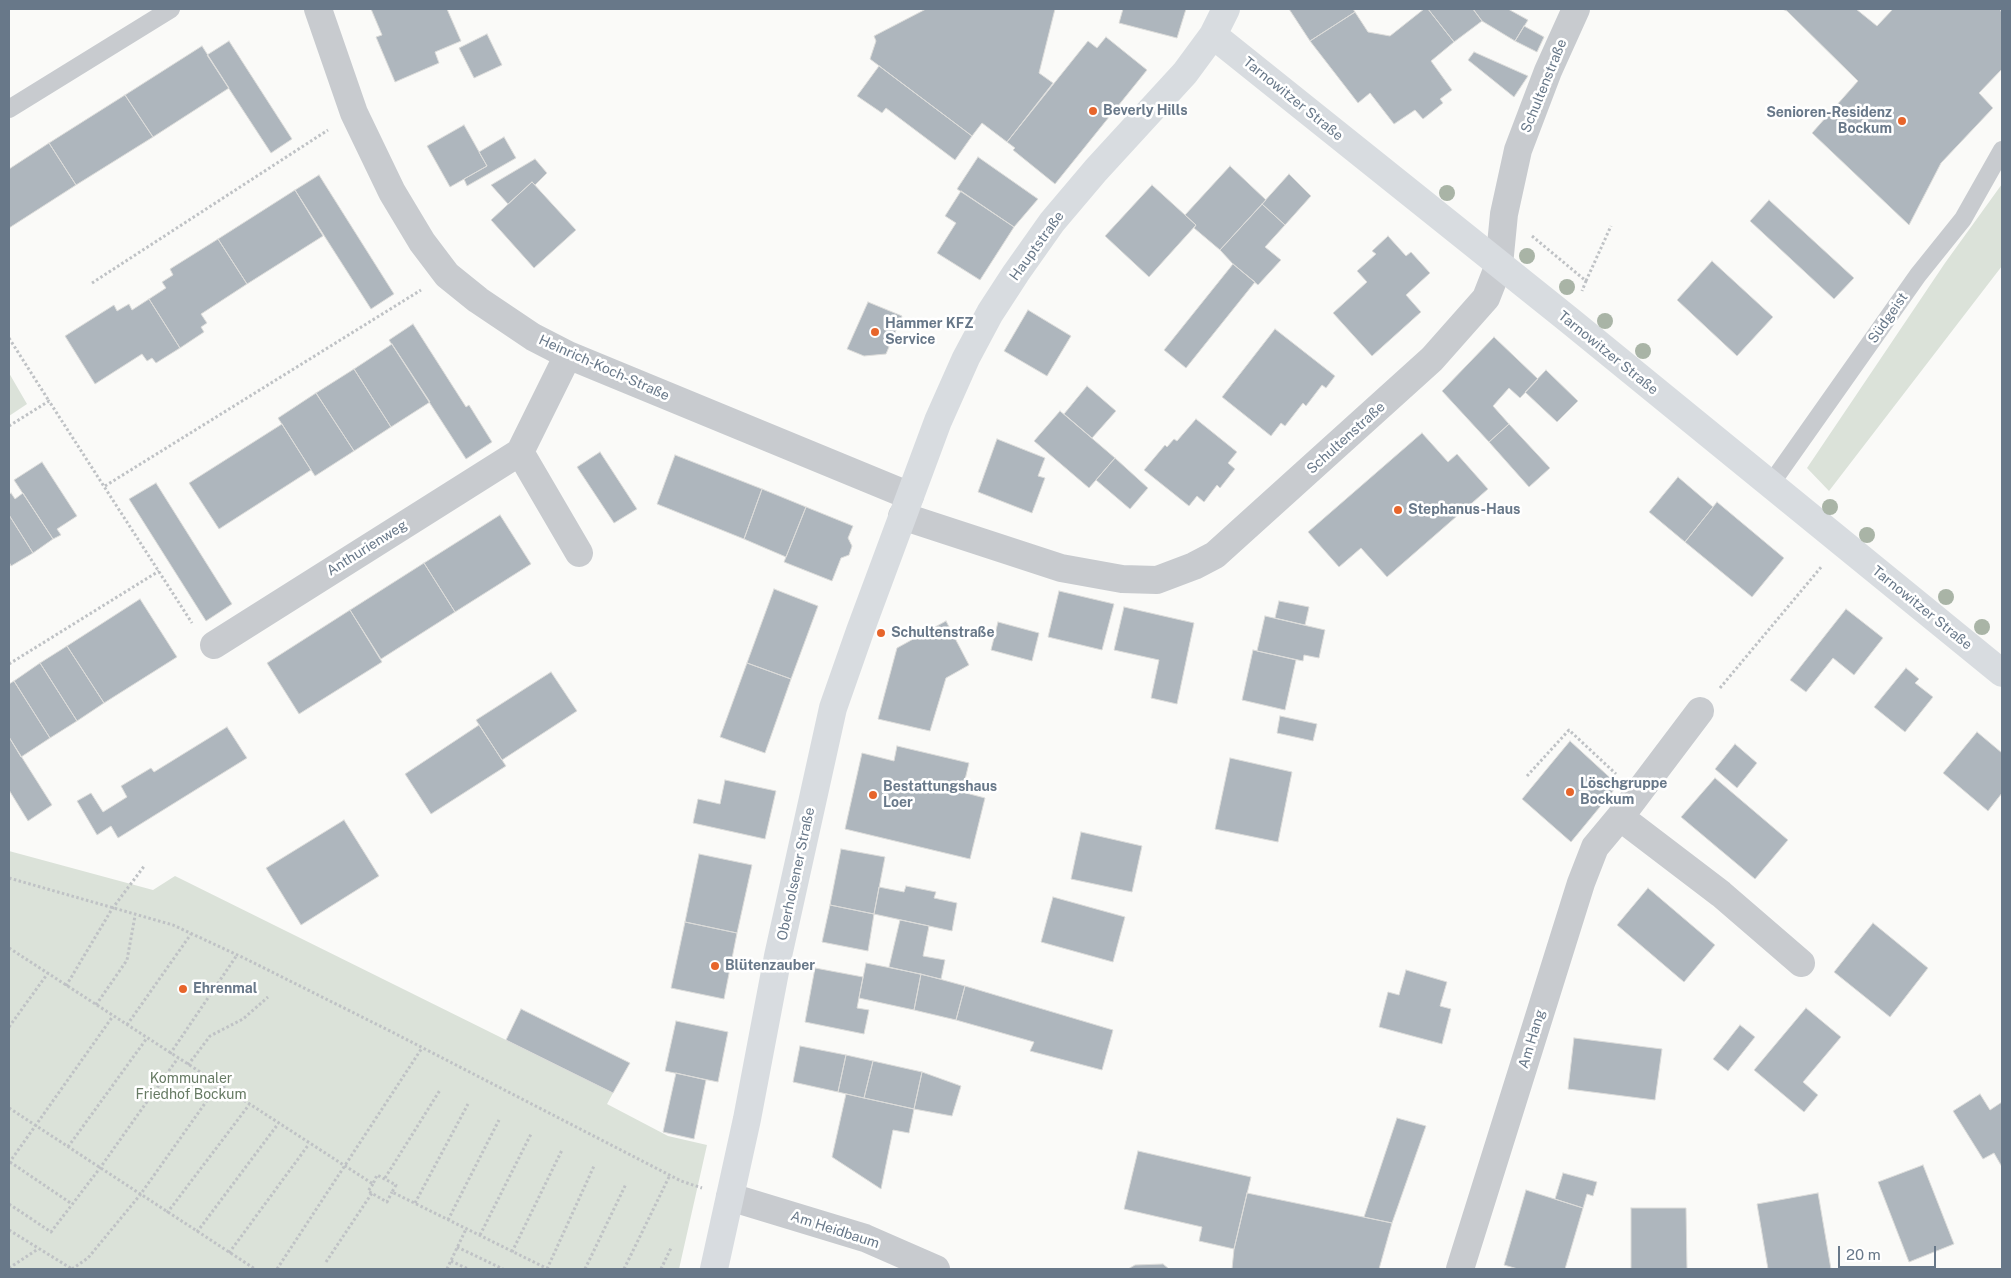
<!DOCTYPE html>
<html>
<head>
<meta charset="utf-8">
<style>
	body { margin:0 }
	#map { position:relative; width:2011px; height:1278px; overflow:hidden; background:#fafaf8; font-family:"Public Sans",sans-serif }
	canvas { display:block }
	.frame { position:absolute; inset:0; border:10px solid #687889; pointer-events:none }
	.scale { position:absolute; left:1838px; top:1246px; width:98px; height:22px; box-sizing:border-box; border:2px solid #687889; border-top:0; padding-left:6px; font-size:15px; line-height:18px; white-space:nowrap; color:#687889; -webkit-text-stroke:4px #fff; paint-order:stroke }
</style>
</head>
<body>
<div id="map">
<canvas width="2011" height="1278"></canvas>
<div class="frame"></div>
<div class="scale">20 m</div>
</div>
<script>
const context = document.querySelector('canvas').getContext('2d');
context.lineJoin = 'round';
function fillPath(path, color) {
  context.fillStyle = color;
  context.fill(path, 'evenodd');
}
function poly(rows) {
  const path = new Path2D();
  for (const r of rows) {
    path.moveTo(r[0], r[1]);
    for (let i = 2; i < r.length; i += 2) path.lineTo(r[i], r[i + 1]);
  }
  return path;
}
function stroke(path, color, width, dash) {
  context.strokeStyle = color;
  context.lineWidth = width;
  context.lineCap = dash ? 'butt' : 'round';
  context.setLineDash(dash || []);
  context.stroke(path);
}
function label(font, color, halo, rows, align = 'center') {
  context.font = font + ' "Public Sans",sans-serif';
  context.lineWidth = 5;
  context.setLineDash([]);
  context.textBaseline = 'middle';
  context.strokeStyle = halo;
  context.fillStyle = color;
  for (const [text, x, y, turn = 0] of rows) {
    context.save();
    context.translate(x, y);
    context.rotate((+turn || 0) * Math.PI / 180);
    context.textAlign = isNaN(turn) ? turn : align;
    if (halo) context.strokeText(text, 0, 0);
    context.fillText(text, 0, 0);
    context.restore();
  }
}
fillPath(poly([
	[2002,184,2002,266,1829,491,1807,468,1945,263],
	[9,373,27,404,9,416],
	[9,851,153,890,175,876,613,1093,607,1104,668,1136,707,1145,679,1269,9,1269]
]), '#dbe2d9');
const building = poly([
	[371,9,447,9,461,41,435,52,439,63,395,82,376,37,382,35,371,9],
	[926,9,1055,9,1039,73,1053,83,1007,142,982,123,972,136,870,59,876,41,874,36,926,9],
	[1123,9,1186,9,1177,38,1119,23,1123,9],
	[1289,9,1353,9,1355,12,1310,41,1289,9],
	[1424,9,1428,9,1454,42,1431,61,1452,90,1440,99,1443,103,1423,119,1415,110,1394,124,1370,93,1358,103,1310,41,1355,12,1368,32,1390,36,1424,9],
	[1428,9,1473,9,1482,21,1454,42,1428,9],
	[1473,9,1508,9,1528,20,1515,41,1482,21,1473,9],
	[1782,9,1856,9,1877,26,1893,9,2000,9,2002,13,2002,69,1979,93,1993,108,1941,163,1909,225,1812,133,1858,81,1787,11,1782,9],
	[1524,26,1544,37,1537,52,1515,41,1524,26],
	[487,34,502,65,474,78,459,48,487,34],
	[1106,37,1147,70,1055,184,1013,150,1015,148,1007,142,1088,41,1097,48,1106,37],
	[229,41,292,139,271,153,207,55,229,41],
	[202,46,229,88,153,137,125,95,202,46],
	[1474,52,1528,76,1514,97,1468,60,1474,52],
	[879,66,972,136,955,160,886,108,882,113,857,96,879,66],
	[125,95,153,137,76,185,49,143,125,95],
	[464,125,487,166,450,187,427,146,464,125],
	[504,137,516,158,467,186,464,179,487,166,479,152,504,137],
	[49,143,76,185,9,228,9,169,49,143],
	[978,157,1038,199,1014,227,957,189,978,157],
	[535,159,547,173,535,185,532,182,508,204,491,185,535,159],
	[1230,166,1266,200,1220,250,1194,228,1196,225,1185,215,1230,166],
	[1289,174,1311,196,1285,225,1262,204,1289,174],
	[319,175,394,294,371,309,295,190,319,175],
	[532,182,576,230,534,268,491,220,532,182],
	[1152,185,1196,225,1149,277,1105,236,1152,185],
	[295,190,323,236,247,284,218,239,295,190],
	[961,191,1014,227,980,280,937,253,956,223,945,216,961,191],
	[1769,200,1854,278,1834,299,1750,221,1769,200],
	[1262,204,1285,225,1265,247,1281,260,1258,285,1233,264,1220,250,1262,204],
	[1388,236,1406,256,1411,252,1430,273,1406,295,1421,312,1372,356,1333,313,1367,282,1357,271,1376,254,1372,251,1388,236],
	[218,239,247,284,201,314,207,323,201,327,204,332,180,348,149,299,166,288,162,282,173,275,170,269,218,239],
	[1712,261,1773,317,1737,356,1677,300,1712,261],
	[1233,264,1255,282,1186,368,1164,350,1233,264],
	[149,299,180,348,156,363,152,358,147,361,142,354,95,384,65,336,114,305,117,311,129,304,132,310,149,299],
	[868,302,902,316,886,354,864,356,847,349,868,302],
	[1028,310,1071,336,1047,376,1004,351,1028,310],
	[413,324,466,407,469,405,492,442,466,459,389,340,413,324],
	[1275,329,1335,376,1326,388,1322,385,1306,406,1303,403,1285,426,1281,423,1271,436,1222,397,1275,329],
	[1494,337,1538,379,1520,398,1509,388,1493,406,1509,424,1489,442,1442,391,1494,337],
	[392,344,430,402,391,427,354,369,392,344],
	[354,369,391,427,354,451,316,393,354,369],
	[1546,370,1578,401,1557,422,1525,392,1546,370],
	[1087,386,1116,411,1092,438,1064,414,1087,386],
	[316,393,354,451,315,476,278,418,316,393],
	[1060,411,1115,458,1089,488,1034,441,1060,411],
	[1196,419,1237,452,1228,463,1235,469,1220,488,1217,485,1204,502,1197,496,1189,506,1144,470,1165,445,1167,447,1174,439,1177,441,1196,419],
	[282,424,311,470,219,529,189,483,282,424],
	[1509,424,1550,468,1529,487,1489,442,1509,424],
	[1422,433,1448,462,1457,454,1488,489,1387,577,1361,548,1339,567,1308,532,1422,433],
	[997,439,1045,458,1038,476,1045,478,1032,513,978,492,997,439],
	[600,452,637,509,614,523,577,467,600,452],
	[675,455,762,489,744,539,657,504,675,455],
	[1115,458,1148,488,1130,509,1096,480,1115,458],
	[42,462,77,516,57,529,61,535,53,539,14,480,42,462],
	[1678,477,1713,507,1685,542,1649,512,1678,477],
	[156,483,232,604,206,621,129,499,156,483],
	[762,489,806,507,786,557,744,539,762,489],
	[11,493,15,499,23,493,53,539,33,553,9,515,9,495,11,493],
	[1717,502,1784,558,1752,597,1685,542,1717,502],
	[806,507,853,526,848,538,852,546,849,555,841,558,832,581,784,562,806,507],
	[9,515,33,553,11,566,9,562,9,515],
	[500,515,531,564,455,612,424,563,500,515],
	[424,563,455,612,381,659,350,610,424,563],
	[774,589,818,606,791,679,747,663,774,589],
	[1059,591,1114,604,1102,650,1048,637,1059,591],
	[140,599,177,657,104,703,67,646,140,599],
	[1279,601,1309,607,1305,625,1275,618,1279,601],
	[1124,607,1194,623,1177,704,1151,698,1159,660,1114,650,1124,607],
	[1846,609,1883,638,1854,675,1833,658,1806,692,1790,680,1846,609],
	[350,610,382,662,299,714,267,663,350,610],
	[1265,616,1325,630,1319,658,1304,655,1303,661,1257,651,1265,616],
	[946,621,969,665,946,678,930,731,878,719,897,648,946,621],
	[998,622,1039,633,1032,661,991,650,998,622],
	[67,646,104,703,77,721,40,663,67,646],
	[1253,650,1296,660,1285,710,1242,700,1253,650],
	[40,663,77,721,50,738,14,681,40,663],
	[747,663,791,679,765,753,720,737,747,663],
	[1906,668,1919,679,1915,683,1933,697,1905,732,1874,707,1906,668],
	[551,672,577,711,502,760,476,720,551,672],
	[14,681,50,738,21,757,9,737,9,684,14,681],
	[1280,716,1317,724,1313,741,1277,733,1280,716],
	[479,725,506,766,431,814,405,774,479,725],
	[227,727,247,758,118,838,111,826,97,835,77,801,91,793,103,812,127,797,121,786,151,768,154,772,227,727],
	[1977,732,2002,753,2002,793,1988,811,1943,773,1977,732],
	[9,737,52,805,28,821,9,790,9,737],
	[1570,741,1618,785,1571,842,1522,799,1570,741],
	[1735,744,1757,763,1737,788,1715,769,1735,744],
	[897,746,969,763,962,792,985,798,970,859,845,829,862,753,894,761,897,746],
	[1230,758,1292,772,1278,842,1215,829,1230,758],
	[1715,778,1788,840,1755,879,1681,817,1715,778],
	[725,780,776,791,765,839,693,823,698,799,720,804,725,780],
	[344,820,379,876,301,925,266,868,344,820],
	[1081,832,1142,846,1132,892,1071,879,1081,832],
	[841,849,885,857,874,914,830,905,841,849],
	[699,854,752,865,737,933,685,922,699,854],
	[906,886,936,892,934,898,957,903,952,931,874,914,879,887,904,892,906,886],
	[1648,888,1715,945,1684,982,1617,925,1648,888],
	[1053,897,1125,917,1113,962,1041,942,1053,897],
	[830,905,874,914,868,951,822,942,830,905],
	[900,920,929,926,923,956,945,960,941,979,889,967,900,920],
	[685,922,737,933,724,999,671,988,685,922],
	[1873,923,1928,968,1890,1017,1834,972,1873,923],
	[866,963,921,974,914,1010,859,998,866,963],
	[815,968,863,977,857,1008,869,1010,864,1034,805,1022,815,968],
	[1406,970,1447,982,1440,1006,1451,1009,1442,1044,1379,1027,1388,992,1399,995,1406,970],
	[921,974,965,986,956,1020,914,1010,921,974],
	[965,986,1113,1030,1102,1070,1030,1051,1034,1042,956,1020,965,986],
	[1806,1008,1841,1037,1803,1082,1818,1095,1804,1112,1754,1070,1806,1008],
	[521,1009,630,1063,613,1093,506,1040,521,1009],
	[676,1021,728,1032,718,1082,665,1071,676,1021],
	[1740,1025,1755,1037,1728,1071,1713,1059,1740,1025],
	[1574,1038,1662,1049,1655,1100,1568,1089,1574,1038],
	[800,1046,846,1055,838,1092,793,1082,800,1046],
	[846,1055,873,1061,864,1098,838,1092,846,1055],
	[873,1061,922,1072,914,1109,864,1098,873,1061],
	[922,1072,961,1086,952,1116,914,1109,922,1072],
	[676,1073,706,1080,694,1139,663,1132,676,1073],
	[846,1094,914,1109,909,1133,893,1130,881,1189,832,1157,846,1094],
	[1980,1094,1990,1110,2002,1102,2002,1167,1994,1153,1983,1159,1953,1111,1980,1094],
	[1397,1118,1426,1126,1392,1223,1364,1217,1397,1118],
	[1138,1151,1251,1177,1234,1249,1199,1241,1202,1227,1124,1209,1138,1151],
	[1923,1165,1954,1244,1909,1262,1878,1182,1923,1165],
	[1563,1173,1597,1182,1593,1196,1587,1194,1583,1208,1555,1199,1563,1173],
	[1526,1190,1583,1208,1565,1269,1518,1269,1504,1265,1526,1190],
	[1247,1193,1392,1223,1379,1269,1232,1269,1234,1249,1247,1193],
	[1818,1193,1831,1269,1768,1269,1757,1204,1818,1193],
	[1631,1208,1686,1208,1687,1269,1631,1269,1631,1208],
	[1163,1264,1169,1269,1128,1269,1135,1265,1163,1264]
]);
fillPath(building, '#aeb6bd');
stroke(building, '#dcdcda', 1);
stroke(poly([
	[1532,236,1586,281,1582,291],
	[1586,281,1611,226],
	[92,283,328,130],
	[9,338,49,401],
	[9,426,49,401,192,623],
	[105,486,421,290],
	[9,664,159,571],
	[1720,688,1822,566],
	[1527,776,1569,730,1616,774],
	[9,878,173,925,246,959,392,1032,681,1181,702,1188],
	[9,948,373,1184,377,1175,396,1185,392,1192,548,1269],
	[66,986,112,909,145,865],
	[96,1005,127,960,135,916],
	[127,1025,191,934],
	[9,1027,48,973],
	[170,1054,237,955],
	[188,1065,210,1036,243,1019,268,997],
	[9,1108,255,1269],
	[68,1147,147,1038],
	[10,1162,72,1204],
	[9,1163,113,1016],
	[385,1178,440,1090],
	[373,1184,368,1191,387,1202,392,1192],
	[415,1203,468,1104],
	[9,1204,51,1232,100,1168,178,1058],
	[167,1213,249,1105],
	[448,1220,499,1120],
	[9,1230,72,1269],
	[197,1232,278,1124],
	[480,1235,531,1134],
	[457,1247,503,1269],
	[512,1252,562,1150],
	[229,1253,309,1144],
	[451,1261,468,1269],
	[326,1262,372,1193],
	[9,1268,38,1249],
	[72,1269,88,1258,140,1195,218,1085],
	[277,1269,422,1048],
	[447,1269,466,1229],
	[547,1269,594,1166],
	[585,1269,626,1184],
	[624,1269,670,1175],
	[661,1269,671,1248]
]), '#bfc2c5', 3, [2.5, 2.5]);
stroke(poly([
	[9,109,171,9],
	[1770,485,1918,275,1963,219,2002,150]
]), '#c8cbcf', 18);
stroke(poly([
	[318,9,354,113,392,192,422,242,447,275,478,300,533,337,568,355,910,496],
	[520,452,579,553],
	[902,516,1061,568,1122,579,1157,580,1194,566,1215,555,1432,359,1486,298,1499,265,1504,214,1518,150,1548,71,1576,9],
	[214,645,520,452,568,355],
	[1620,817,1700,711],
	[730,1197,865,1238,936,1269],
	[1460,1269,1581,883,1595,847,1620,817,1721,894,1801,963]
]), '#c8cbcf', 28);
stroke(poly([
	[1213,35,1569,320,2002,673],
	[714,1269,747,1119,778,956,833,708,860,631,938,421,966,358,990,313,1016,273,1052,222,1096,170,1185,73,1213,35,1226,9]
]), '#d8dce0', 28);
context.fillStyle = '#a9b4a6';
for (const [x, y] of [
	[1447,193],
	[1527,256],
	[1567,287],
	[1605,321],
	[1643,351],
	[1830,507],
	[1867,535],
	[1946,597],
	[1982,627]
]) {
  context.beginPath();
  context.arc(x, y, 8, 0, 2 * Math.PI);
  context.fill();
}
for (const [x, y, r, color] of [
	[1093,111,5,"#e7652b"],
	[1902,121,5,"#e7652b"],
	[875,332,5,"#e7652b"],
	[1398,510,5,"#e7652b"],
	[881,633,5,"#e7652b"],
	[1570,792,5,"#e7652b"],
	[873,795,5,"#e7652b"],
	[715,966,5,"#e7652b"],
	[183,989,5,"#e7652b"]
]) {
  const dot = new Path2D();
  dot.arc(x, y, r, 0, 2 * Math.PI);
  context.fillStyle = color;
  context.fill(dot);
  stroke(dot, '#fff', 2);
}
label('14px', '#687889', '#fff', [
	["Schultenstraße",1544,86,-68],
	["Tarnowitzer Straße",1293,99,39],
	["Hauptstraße",1037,246,-54],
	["Südgeist",1888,318,-55],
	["Tarnowitzer Straße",1608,353,39],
	["Heinrich-Koch-Straße",604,368,24],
	["Schultenstraße",1346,438,-42],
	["Anthurienweg",367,548,-32],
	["Tarnowitzer Straße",1922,608,39],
	["Oberholsener Straße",796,874,-78],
	["Am Hang",1532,1039,-73],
	["Am Heidbaum",835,1230,18]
]);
label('bold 14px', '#687889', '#fff', [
	["Beverly Hills",1103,111],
	["Senioren-Residenz",1892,113,"right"],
	["Bockum",1892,129,"right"],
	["Hammer KFZ",885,324],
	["Service",885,340],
	["Stephanus-Haus",1408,510],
	["Schultenstraße",891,633],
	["Löschgruppe",1580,784],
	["Bockum",1580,800],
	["Bestattungshaus",883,787],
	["Loer",883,803],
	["Blütenzauber",725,966],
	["Ehrenmal",193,989]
], 'left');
label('14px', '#667a63', '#fff', [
	["Kommunaler",191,1079],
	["Friedhof Bockum",191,1095]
]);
</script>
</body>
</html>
